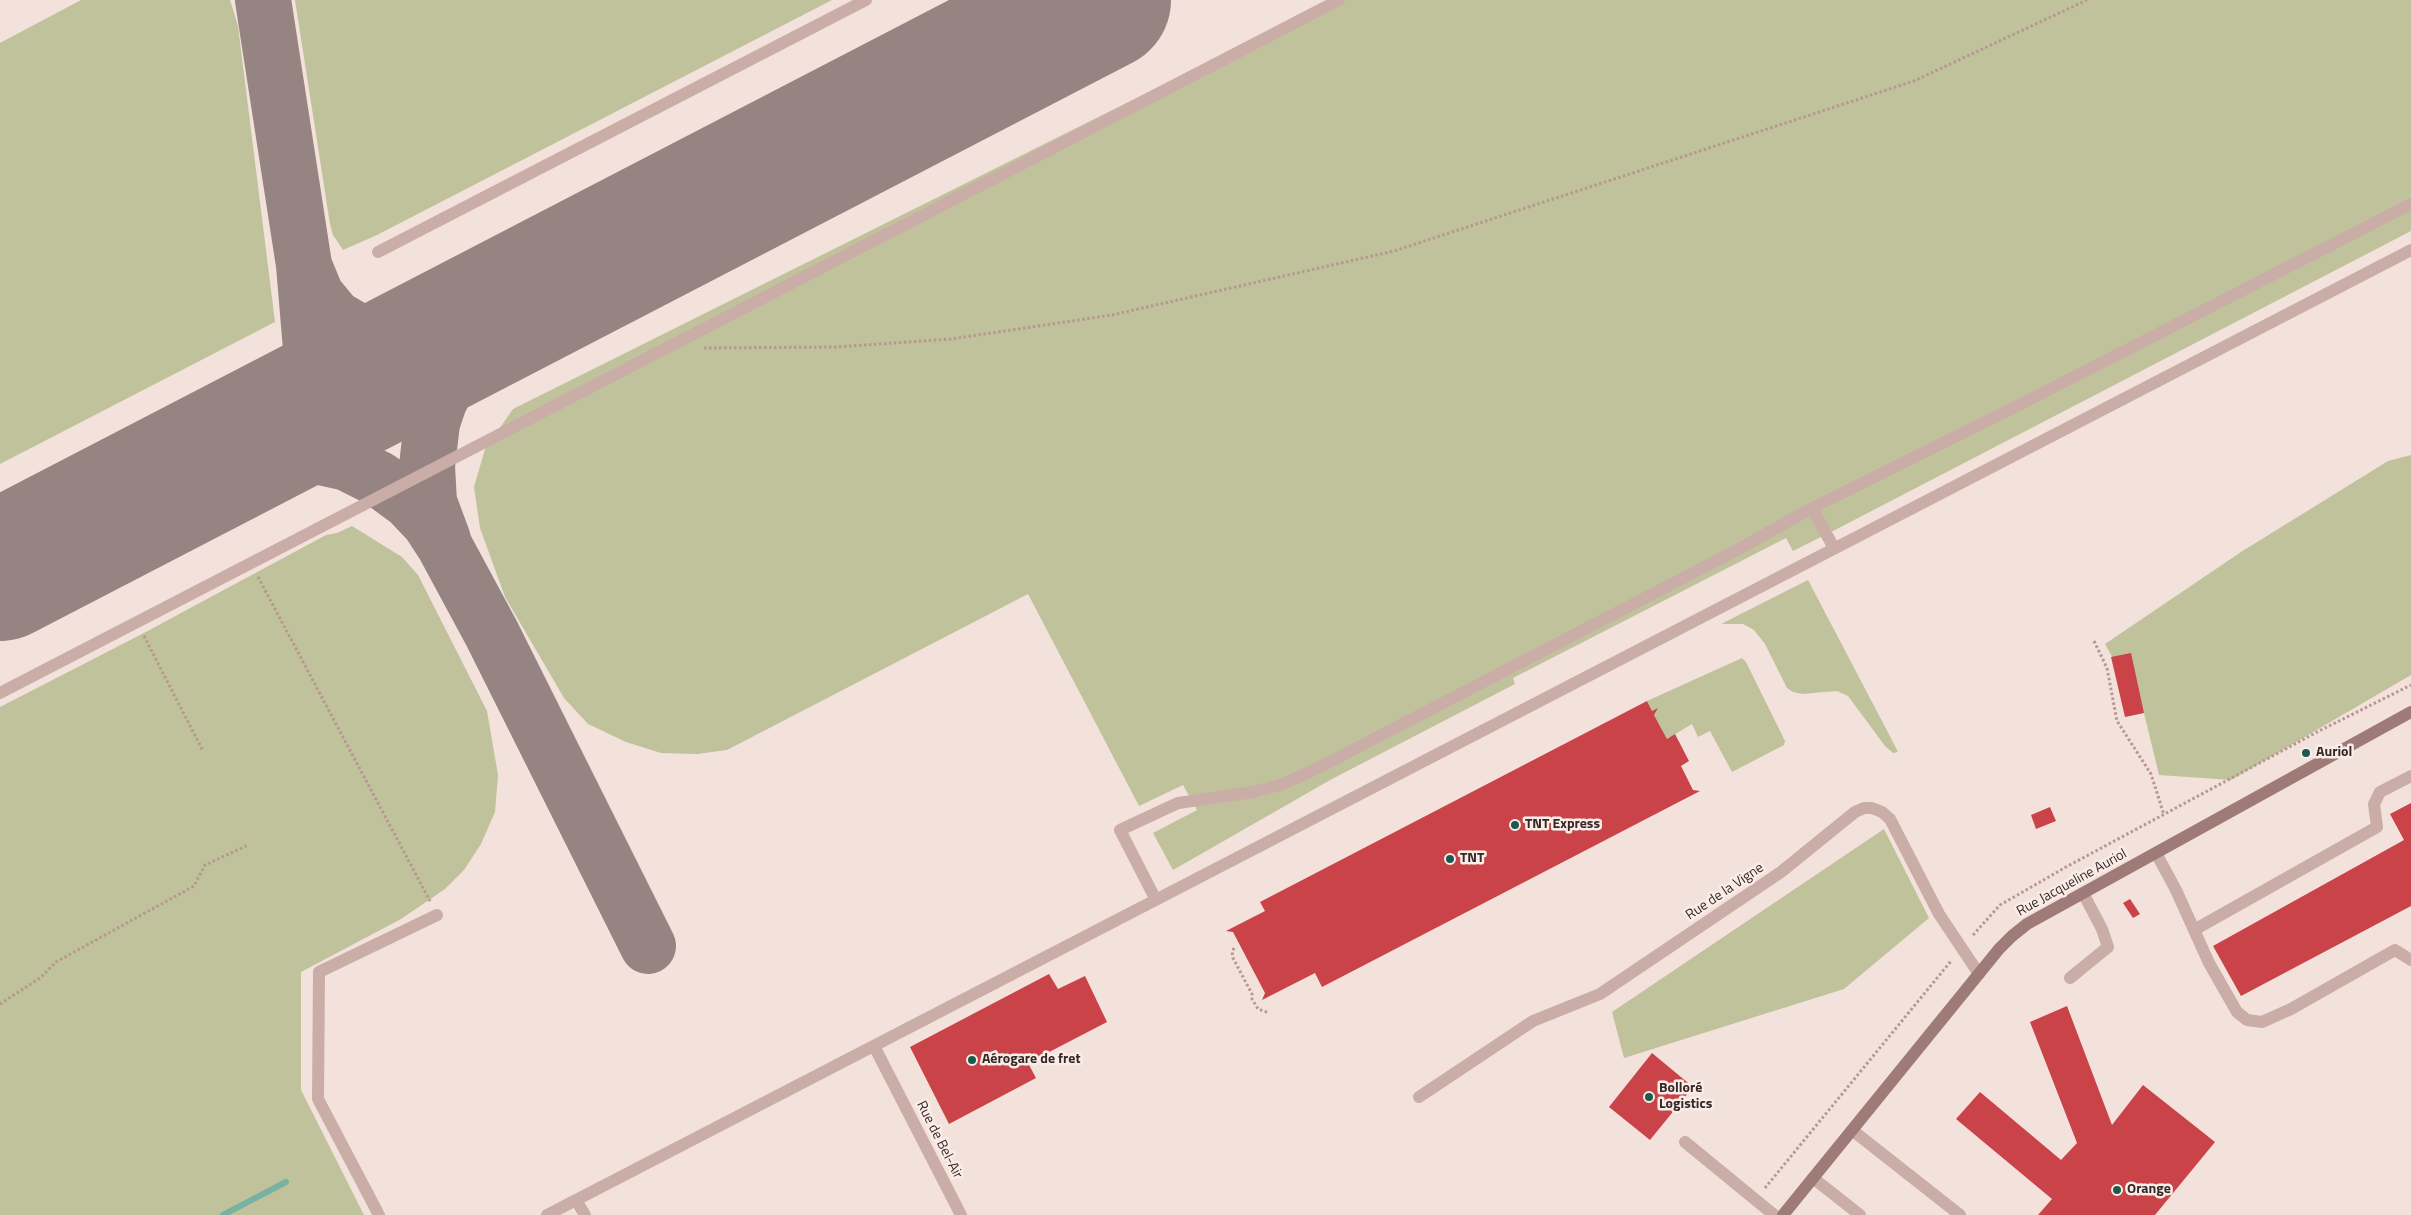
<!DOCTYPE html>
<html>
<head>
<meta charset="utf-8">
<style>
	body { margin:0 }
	canvas { display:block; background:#f3e1db }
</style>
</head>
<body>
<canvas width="2411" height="1215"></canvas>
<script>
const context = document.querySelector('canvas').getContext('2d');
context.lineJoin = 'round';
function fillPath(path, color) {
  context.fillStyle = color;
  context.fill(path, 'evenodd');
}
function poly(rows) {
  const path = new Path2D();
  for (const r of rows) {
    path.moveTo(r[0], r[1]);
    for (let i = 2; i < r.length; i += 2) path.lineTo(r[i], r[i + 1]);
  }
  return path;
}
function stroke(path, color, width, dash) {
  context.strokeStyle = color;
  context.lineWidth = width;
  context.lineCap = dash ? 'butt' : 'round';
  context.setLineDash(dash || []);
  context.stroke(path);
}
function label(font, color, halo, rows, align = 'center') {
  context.font = font + ' "Titillium Web",sans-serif';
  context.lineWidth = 5;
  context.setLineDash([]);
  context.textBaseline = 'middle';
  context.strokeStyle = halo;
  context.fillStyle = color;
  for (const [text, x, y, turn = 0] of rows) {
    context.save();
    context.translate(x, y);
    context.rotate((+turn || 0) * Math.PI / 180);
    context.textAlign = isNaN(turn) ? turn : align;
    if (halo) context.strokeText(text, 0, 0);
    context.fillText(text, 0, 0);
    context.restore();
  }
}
fillPath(poly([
	[81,0,230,0,238,26,275,322,0,464,0,43],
	[295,0,832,0,377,235,343,250,333,235,330,224],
	[1333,0,2411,0,2411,231,1835,530,1793,551,1786,538,1513,678,1515,684,1332,779,1173,870,1153,833,1197,810,1183,785,1139,806,1028,594,727,750,697,754,661,753,626,742,588,724,564,698,505,597,480,528,474,487,485,449,513,409],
	[2411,455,2411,675,2231,780,2159,775,2144,713,2105,644,2241,552,2388,461],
	[352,526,402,557,418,575,487,711,498,775,495,812,481,844,464,870,445,889,401,919,301,972,301,1090,364,1215,0,1215,0,707,142,634,326,535,337,533],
	[1808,580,1894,744,1898,752,1893,753,1885,746,1848,696,1837,691,1802,694,1793,692,1787,688,1765,644,1754,630,1743,624,1721,624],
	[1742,658,1746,662,1785,741,1784,745,1732,772,1710,731,1698,737,1692,724,1667,739,1654,715,1657,709,1652,711,1647,701],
	[1884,829,1929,918,1844,989,1624,1058,1612,1012]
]), '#c0c29b');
stroke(poly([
	[223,1215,286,1182]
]), '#79b1a3', 6);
stroke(poly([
	[305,268,316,295,335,318,364,335,398,344,416,344,429,340,496,310],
	[217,455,257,434,275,421,297,395,304,380,311,349,304,265,263,0],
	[192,469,271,453,320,457,347,463,379,479,409,501,429,522,444,545,492,634,648,946],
	[443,540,429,502,427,466,432,423,439,402,456,368,476,342,500,319,629,244]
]), '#958482', 56);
stroke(poly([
	[0,571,1101,0]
]), '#958482', 140);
fillPath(poly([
	[2131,653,2144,713,2125,717,2111,657],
	[1647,701,1652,711,1658,708,1654,715,1667,739,1675,734,1689,761,1681,766,1693,790,1700,791,1322,987,1315,973,1262,1000,1265,993,1233,932,1226,931,1265,911,1260,902],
	[2411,803,2411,906,2241,996,2213,946,2404,840,2390,814],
	[2050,807,2056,821,2036,829,2031,815],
	[2130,899,2140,914,2133,918,2123,903],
	[1049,974,1058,989,1085,976,1107,1022,1028,1063,1036,1078,949,1124,910,1047],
	[2067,1006,2112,1125,2143,1085,2215,1142,2155,1215,2038,1215,2052,1199,1956,1119,1980,1092,2061,1160,2077,1143,2030,1022],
	[1652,1053,1693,1087,1650,1140,1609,1107]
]), '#c94348');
stroke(poly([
	[704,348,836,347,951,339,1112,315,1394,251,1914,81,2087,0],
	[258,577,430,901],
	[144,636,203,751],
	[2094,641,2107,668,2117,721,2151,774,2164,815],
	[1973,935,2000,905,2066,867,2319,731,2411,685],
	[1234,948,1232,952,1233,958,1252,994,1252,999,1258,1009,1269,1013],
	[0,1004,40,978,56,962,194,886,205,865,248,845],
	[1765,1188,1951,961]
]), '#b79791', 3, [2.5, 2.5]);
stroke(poly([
	[378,252,866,0],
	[1812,508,1834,548],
	[0,693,1339,0],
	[2156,853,2176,890,2209,963,2237,1012,2247,1020,2262,1022,2291,1009,2395,950,2411,960],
	[1156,900,1120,830,1178,803,1254,792,1283,784,1318,768,1737,550,1812,508,2017,406,2411,204],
	[2194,930,2377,827,2374,804,2380,792,2411,776],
	[2070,978,2108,947,2102,929,2083,893],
	[874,1046,961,1215],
	[1852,1130,1960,1215],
	[1685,1142,1774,1215],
	[1813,1178,1860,1215],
	[576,1200,585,1215],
	[379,1215,318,1099,319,972,437,915],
	[547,1215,2411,250]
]), '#cbada7', 12);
stroke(poly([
	[1419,1097,1533,1021,1600,994,1781,872,1855,812,1864,808,1872,808,1882,812,1890,819,1939,914,1979,974]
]), '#cbada7', 12);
stroke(poly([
	[1783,1215,1999,949,2012,936,2027,924,2411,712]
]), '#9f7b78', 12);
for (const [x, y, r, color] of [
	[2306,753,5,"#1c5a4d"],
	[1515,825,5,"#1c5a4d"],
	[1450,859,5,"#1c5a4d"],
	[972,1060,5,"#1c5a4d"],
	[1649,1097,5,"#1c5a4d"],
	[2117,1190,5,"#1c5a4d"]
]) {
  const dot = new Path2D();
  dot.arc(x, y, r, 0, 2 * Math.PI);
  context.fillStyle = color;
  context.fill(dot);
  stroke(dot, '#faede8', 2);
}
label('bold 14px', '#372828', '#faede8', [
	["Auriol",2316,753],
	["TNT Express",1525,825],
	["TNT",1460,859],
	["Aérogare de fret",982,1060],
	["Bolloré",1659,1089],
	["Logistics",1659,1105],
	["Orange",2127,1190]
], 'left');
label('14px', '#372828', '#faede8', [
	["Rue Jacqueline Auriol",2072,883,-29],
	["Rue de la Vigne",1725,892,-34],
	["Rue de Bel-Air",939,1140,63]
]);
</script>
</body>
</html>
